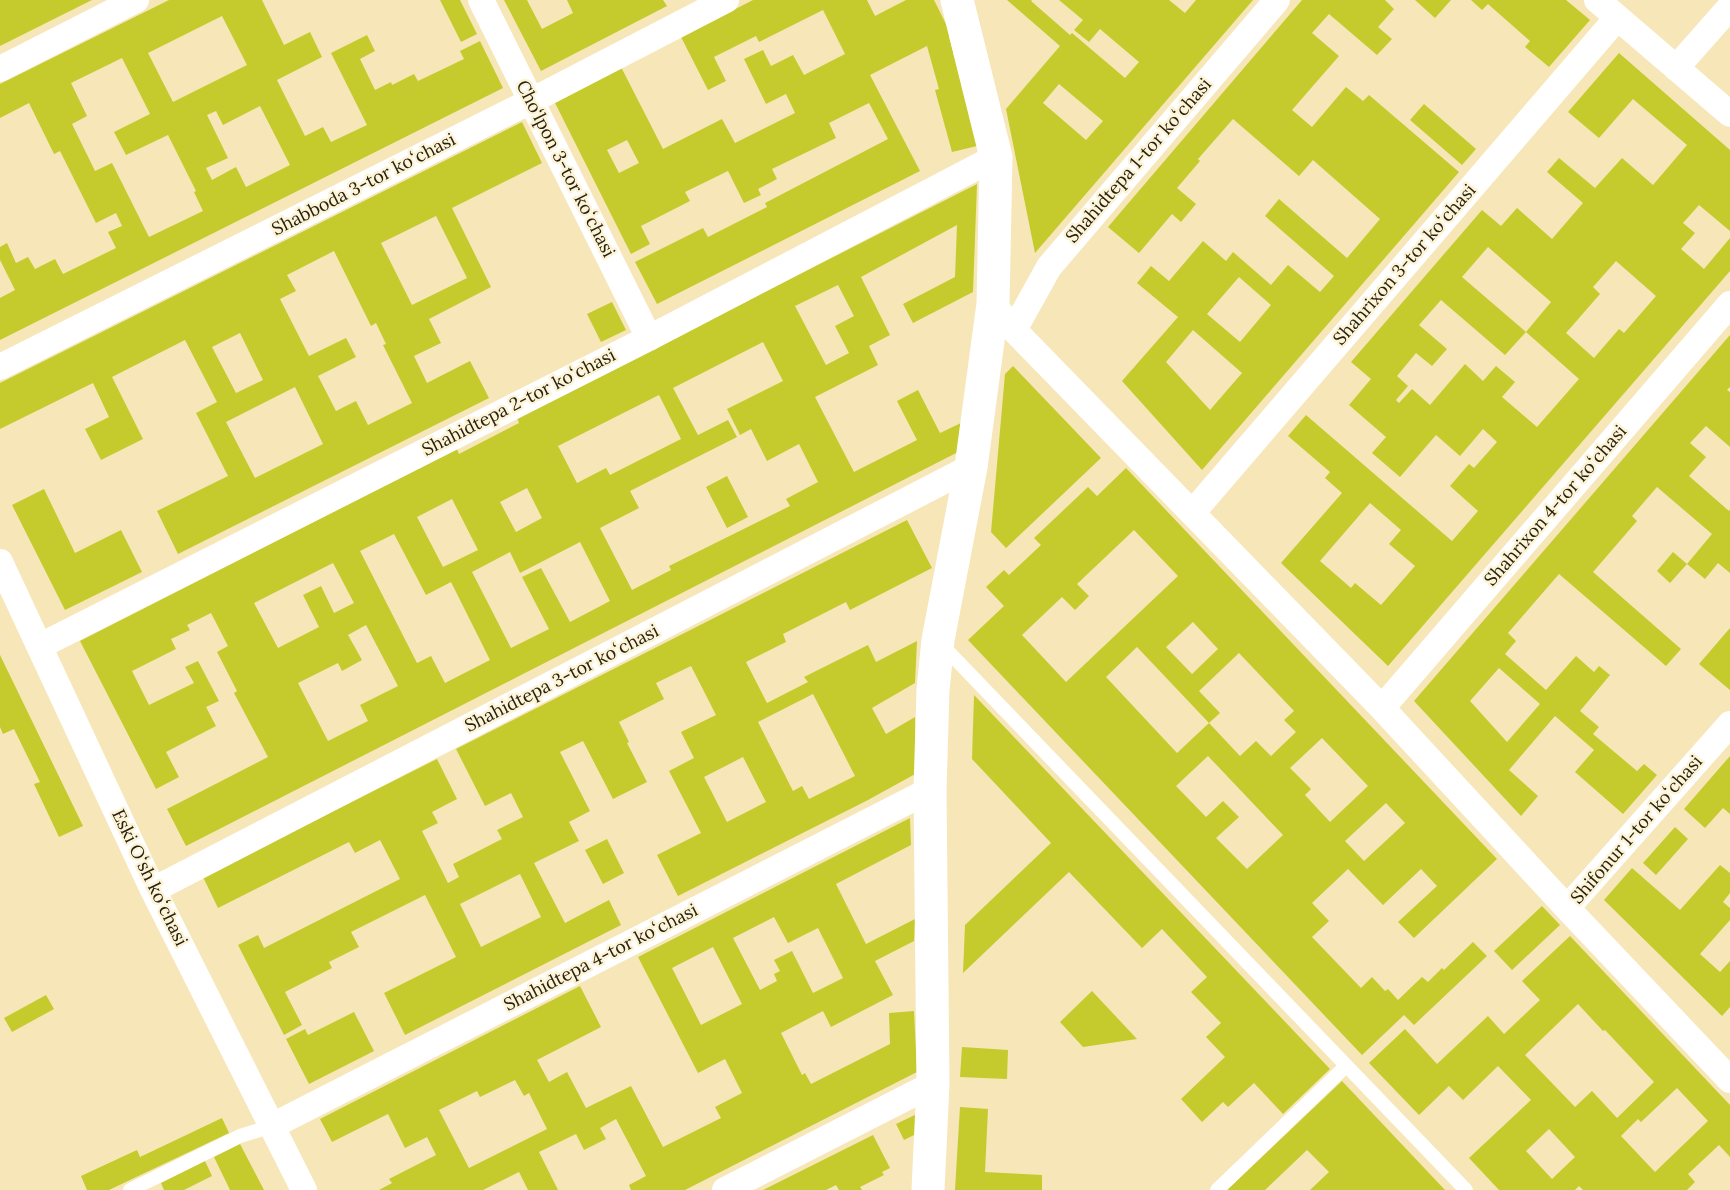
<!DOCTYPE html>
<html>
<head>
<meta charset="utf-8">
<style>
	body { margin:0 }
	canvas { display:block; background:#f6e6b8 }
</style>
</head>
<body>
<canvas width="1730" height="1190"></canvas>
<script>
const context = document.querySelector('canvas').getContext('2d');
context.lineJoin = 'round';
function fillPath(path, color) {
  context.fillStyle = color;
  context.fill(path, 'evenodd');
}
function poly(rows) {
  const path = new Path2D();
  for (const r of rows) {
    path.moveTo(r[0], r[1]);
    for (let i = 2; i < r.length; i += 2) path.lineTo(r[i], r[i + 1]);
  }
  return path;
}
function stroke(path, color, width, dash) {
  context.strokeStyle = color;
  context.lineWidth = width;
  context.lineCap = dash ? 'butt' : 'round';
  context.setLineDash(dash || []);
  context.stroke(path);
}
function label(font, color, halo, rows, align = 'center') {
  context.font = font + ' Lora,serif';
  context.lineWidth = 5;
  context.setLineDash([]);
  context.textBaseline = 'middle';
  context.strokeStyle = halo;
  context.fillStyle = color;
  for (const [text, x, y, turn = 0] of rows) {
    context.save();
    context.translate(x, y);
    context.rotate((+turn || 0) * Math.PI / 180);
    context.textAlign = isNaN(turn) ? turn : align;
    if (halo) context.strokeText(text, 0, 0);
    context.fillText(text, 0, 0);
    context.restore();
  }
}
fillPath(poly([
	[0,0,92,0,0,46],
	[169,0,262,0,284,45,310,32,322,57,277,80,305,136,323,127,331,142,367,125,331,53,367,35,375,51,360,59,375,90,391,82,392,85,414,74,418,81,464,59,460,51,480,41,503,88,0,340,0,298,15,290,0,260,0,247,7,243,16,263,28,257,35,269,55,259,63,274,116,248,108,232,122,226,116,213,96,223,60,151,54,154,29,103,0,118,0,84],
	[222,16,247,65,173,102,148,53],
	[122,58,150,114,114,132,126,155,168,135,196,191,194,192,203,211,149,237,112,163,95,171,72,124,87,116,71,83],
	[260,106,290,165,246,187,236,167,212,180,206,168,228,158,207,115,216,111,223,125],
	[440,0,460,0,477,34,461,42],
	[504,0,527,0,542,29,573,13,567,0,663,0,667,6,541,71],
	[753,0,867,0,875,16,906,0,934,0,951,34,949,36,977,146,952,152,935,90,939,89,927,46,870,75,920,171,657,304,635,262,703,228,708,237,767,207,765,203,888,139,869,103,829,123,836,138,772,169,777,179,758,189,761,195,744,203,728,171,685,192,690,201,641,226,650,244,631,254,554,101,621,67,663,149,722,119,735,143,795,113,786,94,766,104,744,59,763,50,771,66,793,55,804,75,845,54,823,10,759,42,756,36,714,57,726,81,708,90,681,37],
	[627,140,639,163,619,173,607,150],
	[1007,0,1032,0,1031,1,1070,35,1072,33,1125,78,1139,62,1100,29,1089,42,1074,30,1083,20,1059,0,1169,0,1185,13,1196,0,1253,0,1035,253,1006,109,1060,46],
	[1059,84,1103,121,1086,140,1043,103],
	[1302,0,1385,0,1394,9,1378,27,1392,39,1377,55,1329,14,1312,33,1339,56,1292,110,1312,127,1346,87,1363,101,1369,95,1459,172,1202,470,1122,381,1178,317,1137,283,1151,266,1169,281,1203,241,1226,261,1233,252,1271,285,1288,265,1320,292,1334,276,1265,216,1279,199,1347,258,1380,219,1313,160,1299,176,1233,119,1198,159,1200,161,1177,188,1196,204,1181,222,1172,214,1139,253,1108,227],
	[1239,277,1271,305,1240,342,1207,314],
	[1193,330,1242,373,1210,410,1166,362],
	[1415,0,1451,0,1435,18],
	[1471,0,1566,0,1590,20,1549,67,1525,47,1530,41,1488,4,1482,10],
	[1619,53,1730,150,1730,231,1699,205,1683,223,1695,233,1681,249,1704,269,1730,238,1730,271,1388,666,1281,563,1342,493,1325,478,1330,472,1288,436,1306,415,1452,541,1478,511,1450,486,1469,464,1474,468,1497,442,1483,429,1460,456,1436,435,1400,477,1372,453,1386,437,1349,405,1371,379,1351,362,1482,210,1501,226,1517,208,1552,239,1583,203,1547,172,1559,158,1595,188,1622,158,1653,185,1687,145,1633,99,1599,138,1568,112],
	[1488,247,1551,302,1526,332,1579,379,1537,427,1502,397,1515,382,1496,366,1483,381,1465,364,1430,405,1412,389,1399,403,1396,400,1408,386,1397,376,1416,353,1432,366,1447,349,1419,325,1441,300,1505,355,1526,332,1462,277],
	[1616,261,1656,296,1624,333,1619,329,1594,358,1566,333,1600,294,1593,287],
	[1370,503,1401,530,1389,544,1415,566,1381,605,1355,583,1351,588,1320,561],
	[1424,104,1476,149,1462,165,1410,120],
	[522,122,542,163,452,208,491,287,429,319,441,343,414,356,427,383,470,361,489,398,178,554,157,511,228,476,196,413,217,402,185,340,112,377,143,439,101,460,85,429,109,417,93,383,0,429,0,383],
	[436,216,467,278,412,305,381,243],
	[334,251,371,326,376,323,386,344,383,345,412,403,368,425,356,401,336,411,318,376,356,357,346,338,309,356,280,299,296,291,287,275],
	[240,333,263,380,236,393,212,347],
	[295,387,323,444,255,478,226,422],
	[977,184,973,292,913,323,903,304,955,277,957,225,861,277,890,335,869,346,878,365,815,397,854,472,917,440,897,401,918,390,940,433,961,423,964,449,186,846,167,809,268,757,234,693,237,691,217,652,228,646,211,613,187,625,190,630,171,639,176,649,132,671,149,705,194,683,185,667,198,661,219,701,206,707,216,726,166,752,179,777,156,789,80,641,457,449,459,454,519,423,517,418],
	[838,285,854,316,835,326,849,353,826,365,795,306],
	[763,342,783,381,727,409,740,435,751,429,767,461,799,444,818,482,786,499,790,506,669,566,671,570,632,590,600,528,639,508,630,491,737,437,728,420,698,435,673,388],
	[659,395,681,439,610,475,606,468,577,483,558,446],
	[527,488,542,518,516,532,500,502],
	[452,499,478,550,443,567,417,517],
	[394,534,426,595,451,582,490,660,445,683,431,656,417,663,360,551],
	[580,542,610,601,570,622,541,568,522,577,549,629,511,648,472,572,510,552,520,573],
	[333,563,354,603,334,613,321,586,303,595,319,627,278,648,254,603],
	[366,625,398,686,360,705,368,721,328,741,298,683,338,663,342,671,362,660,348,635],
	[612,302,626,330,601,342,587,314],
	[1730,335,1730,387,1727,390,1730,392,1730,447,1706,426,1690,443,1706,457,1689,476,1729,511,1730,509,1730,573,1718,563,1705,579,1687,564,1712,534,1657,487,1632,516,1637,521,1593,572,1681,649,1666,666,1559,574,1508,633,1516,641,1505,654,1546,690,1576,656,1594,672,1599,666,1610,675,1580,711,1599,727,1593,734,1637,771,1644,764,1657,775,1623,814,1575,772,1594,750,1555,716,1509,770,1538,796,1521,816,1414,701],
	[1499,668,1540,704,1507,742,1470,701],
	[1013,366,1101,458,1006,548,991,532,1005,374],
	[1126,468,1497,859,1414,938,1398,922,1437,886,1421,869,1383,905,1348,869,1312,903,1329,921,1312,937,1361,988,1372,977,1385,991,1388,989,1398,1000,1422,977,1428,982,1442,968,1444,970,1473,942,1487,956,1414,1025,1404,1015,1362,1055,968,640,1004,606,986,587,1004,570,1009,575,1041,545,1034,538,1088,487,1097,496],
	[1134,530,1178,576,1066,682,1022,635,1062,597,1075,610,1089,596,1077,584],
	[1193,622,1218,649,1192,674,1166,647],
	[1137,647,1209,723,1177,753,1106,677],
	[1239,653,1294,711,1284,720,1296,732,1271,756,1256,741,1240,756,1209,723,1220,713,1199,691],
	[1322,738,1368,786,1330,822,1305,795,1311,789,1290,768],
	[1208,756,1283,835,1247,869,1216,838,1239,817,1223,801,1206,817,1176,786],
	[1386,803,1405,823,1364,861,1345,841],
	[727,476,748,517,727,528,706,487],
	[44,489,75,553,121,530,142,572,65,610,12,505],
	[907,520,932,568,850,610,846,602,783,634,786,642,746,662,767,703,808,682,804,677,868,645,876,662,917,641,915,683,872,708,886,734,915,717,917,773,868,800,678,896,657,855,701,833,669,771,694,758,681,732,716,715,691,666,656,683,664,699,619,722,629,742,627,743,647,782,613,799,583,741,560,752,590,811,569,822,579,841,534,863,565,923,609,900,621,925,405,1035,384,993,456,957,425,895,351,932,359,947,329,962,332,968,285,992,302,1025,284,1035,238,945,258,935,264,948,400,879,380,840,355,853,349,842,218,908,203,877,437,759,457,799,432,812,438,823,422,831,448,883,459,877,453,864,502,839,497,830,523,817,511,793,485,806,456,749],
	[813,694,855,776,809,799,802,786,793,791,758,722],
	[743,757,766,802,727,822,704,777],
	[520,874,541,917,481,947,460,904],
	[1673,552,1687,564,1670,583,1657,571],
	[1730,628,1730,690,1699,664],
	[0,655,83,826,59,837,34,784,40,782,14,729,3,734,0,727],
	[974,695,1330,1069,1283,1114,1254,1083,1228,1107,1223,1102,1202,1122,1181,1099,1225,1057,1206,1037,1221,1023,1191,992,1207,977,1162,929,1142,948,1069,872,963,973,965,925,1051,843,972,759],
	[1730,756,1730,814,1723,808,1705,828,1684,809],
	[910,818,911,845,836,884,866,944,915,919,914,941,875,961,893,995,831,1027,823,1011,781,1033,802,1075,805,1073,811,1084,890,1044,889,1013,914,1011,917,1072,685,1190,631,1190,629,1185,646,1176,616,1119,600,1128,606,1139,584,1150,576,1134,539,1152,558,1190,528,1190,519,1172,483,1190,379,1190,392,1183,389,1179,436,1155,427,1137,405,1148,388,1114,332,1142,320,1119,580,986,601,1027,537,1060,549,1082,567,1072,586,1108,631,1086,663,1147,721,1118,715,1107,742,1093,725,1059,698,1073,638,957],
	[774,917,788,943,818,928,843,978,813,993,792,951,774,960,780,971,774,974,777,981,760,990,733,938],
	[713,947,742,1004,701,1025,672,968],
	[515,1080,524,1096,529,1093,547,1129,469,1168,439,1110,477,1091,480,1097],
	[1675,827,1688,839,1656,875,1643,863],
	[607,839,624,873,603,884,585,850],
	[1720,865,1730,873,1730,893,1723,902,1730,908,1730,920,1700,954,1720,972,1730,961,1730,1007,1722,1016,1604,900,1632,868,1680,910],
	[1542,906,1560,925,1512,970,1494,951],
	[1570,936,1730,1105,1730,1157,1719,1145,1688,1174,1695,1182,1687,1190,1583,1190,1579,1186,1575,1190,1499,1190,1469,1158,1531,1100,1498,1066,1463,1100,1449,1086,1419,1115,1369,1063,1405,1029,1437,1064,1488,1016,1504,1034,1540,1000,1522,981],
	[1578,1004,1603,1031,1605,1030,1654,1082,1617,1118,1592,1091,1575,1107,1525,1055],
	[1677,1088,1708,1121,1655,1172,1621,1136,1638,1119,1641,1122],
	[1549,1129,1575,1157,1552,1179,1526,1151],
	[1092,991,1137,1039,1083,1047,1060,1022],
	[46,995,54,1009,12,1032,4,1018],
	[354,1012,374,1051,309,1084,286,1039,305,1029,308,1035],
	[962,1047,1008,1050,1007,1079,960,1077],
	[1342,1081,1445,1190,1310,1190,1329,1172,1307,1150,1265,1190,1227,1190],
	[960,1107,988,1109,985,1172,1042,1175,1042,1190,955,1190],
	[919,1113,918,1133,904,1140,896,1124],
	[222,1118,229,1133,109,1190,87,1190,81,1176,137,1150,140,1157],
	[873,1135,890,1168,882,1172,884,1175,860,1187,862,1190,839,1190,836,1185,826,1190,763,1190],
	[240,1144,264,1190,230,1190,214,1157],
	[205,1161,212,1176,184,1190,164,1190,161,1183]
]), '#c5cb2d');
stroke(poly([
	[941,644,1466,1190],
	[130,1190,240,1136,272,1126],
	[1217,1190,1346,1066]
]), '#fff', 14);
stroke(poly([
	[481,0,649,338],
	[1597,0,1730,114],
	[1676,68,1730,7],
	[0,69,136,0],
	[993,304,1014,330,1382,708,1567,908,1730,1080],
	[1014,330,1049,267,1277,0],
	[0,367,531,101,726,0],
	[1193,512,1617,18],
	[0,562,153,890,304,1190],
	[40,646,649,338,996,157],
	[1382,708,1730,304],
	[153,890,971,467],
	[1567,908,1730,724],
	[272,1126,930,790],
	[725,1190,933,1084]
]), '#fff', 26);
stroke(poly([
	[928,1190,933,1084,930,790,933,690,938,640,971,467,993,304,996,157,957,0]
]), '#fff', 33);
label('18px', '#27210f', '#fdf4d8', [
	["Shahidtepa 1-tor koʻchasi",1139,161,-49],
	["Cho‘lpon 3-tor koʻchasi",565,169,63],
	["Shabboda 3-tor koʻchasi",364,185,-27],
	["Shahrixon 3-tor koʻchasi",1405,265,-49],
	["Shahidtepa 2-tor koʻchasi",519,403,-27],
	["Shahrixon 4-tor koʻchasi",1556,506,-49],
	["Shahidtepa 3-tor koʻchasi",562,679,-27],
	["Shifonur 1-tor koʻchasi",1637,830,-49],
	["Eski Oʻsh koʻchasi",149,878,64],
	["Shahidtepa 4-tor koʻchasi",601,958,-27]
]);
</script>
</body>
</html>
